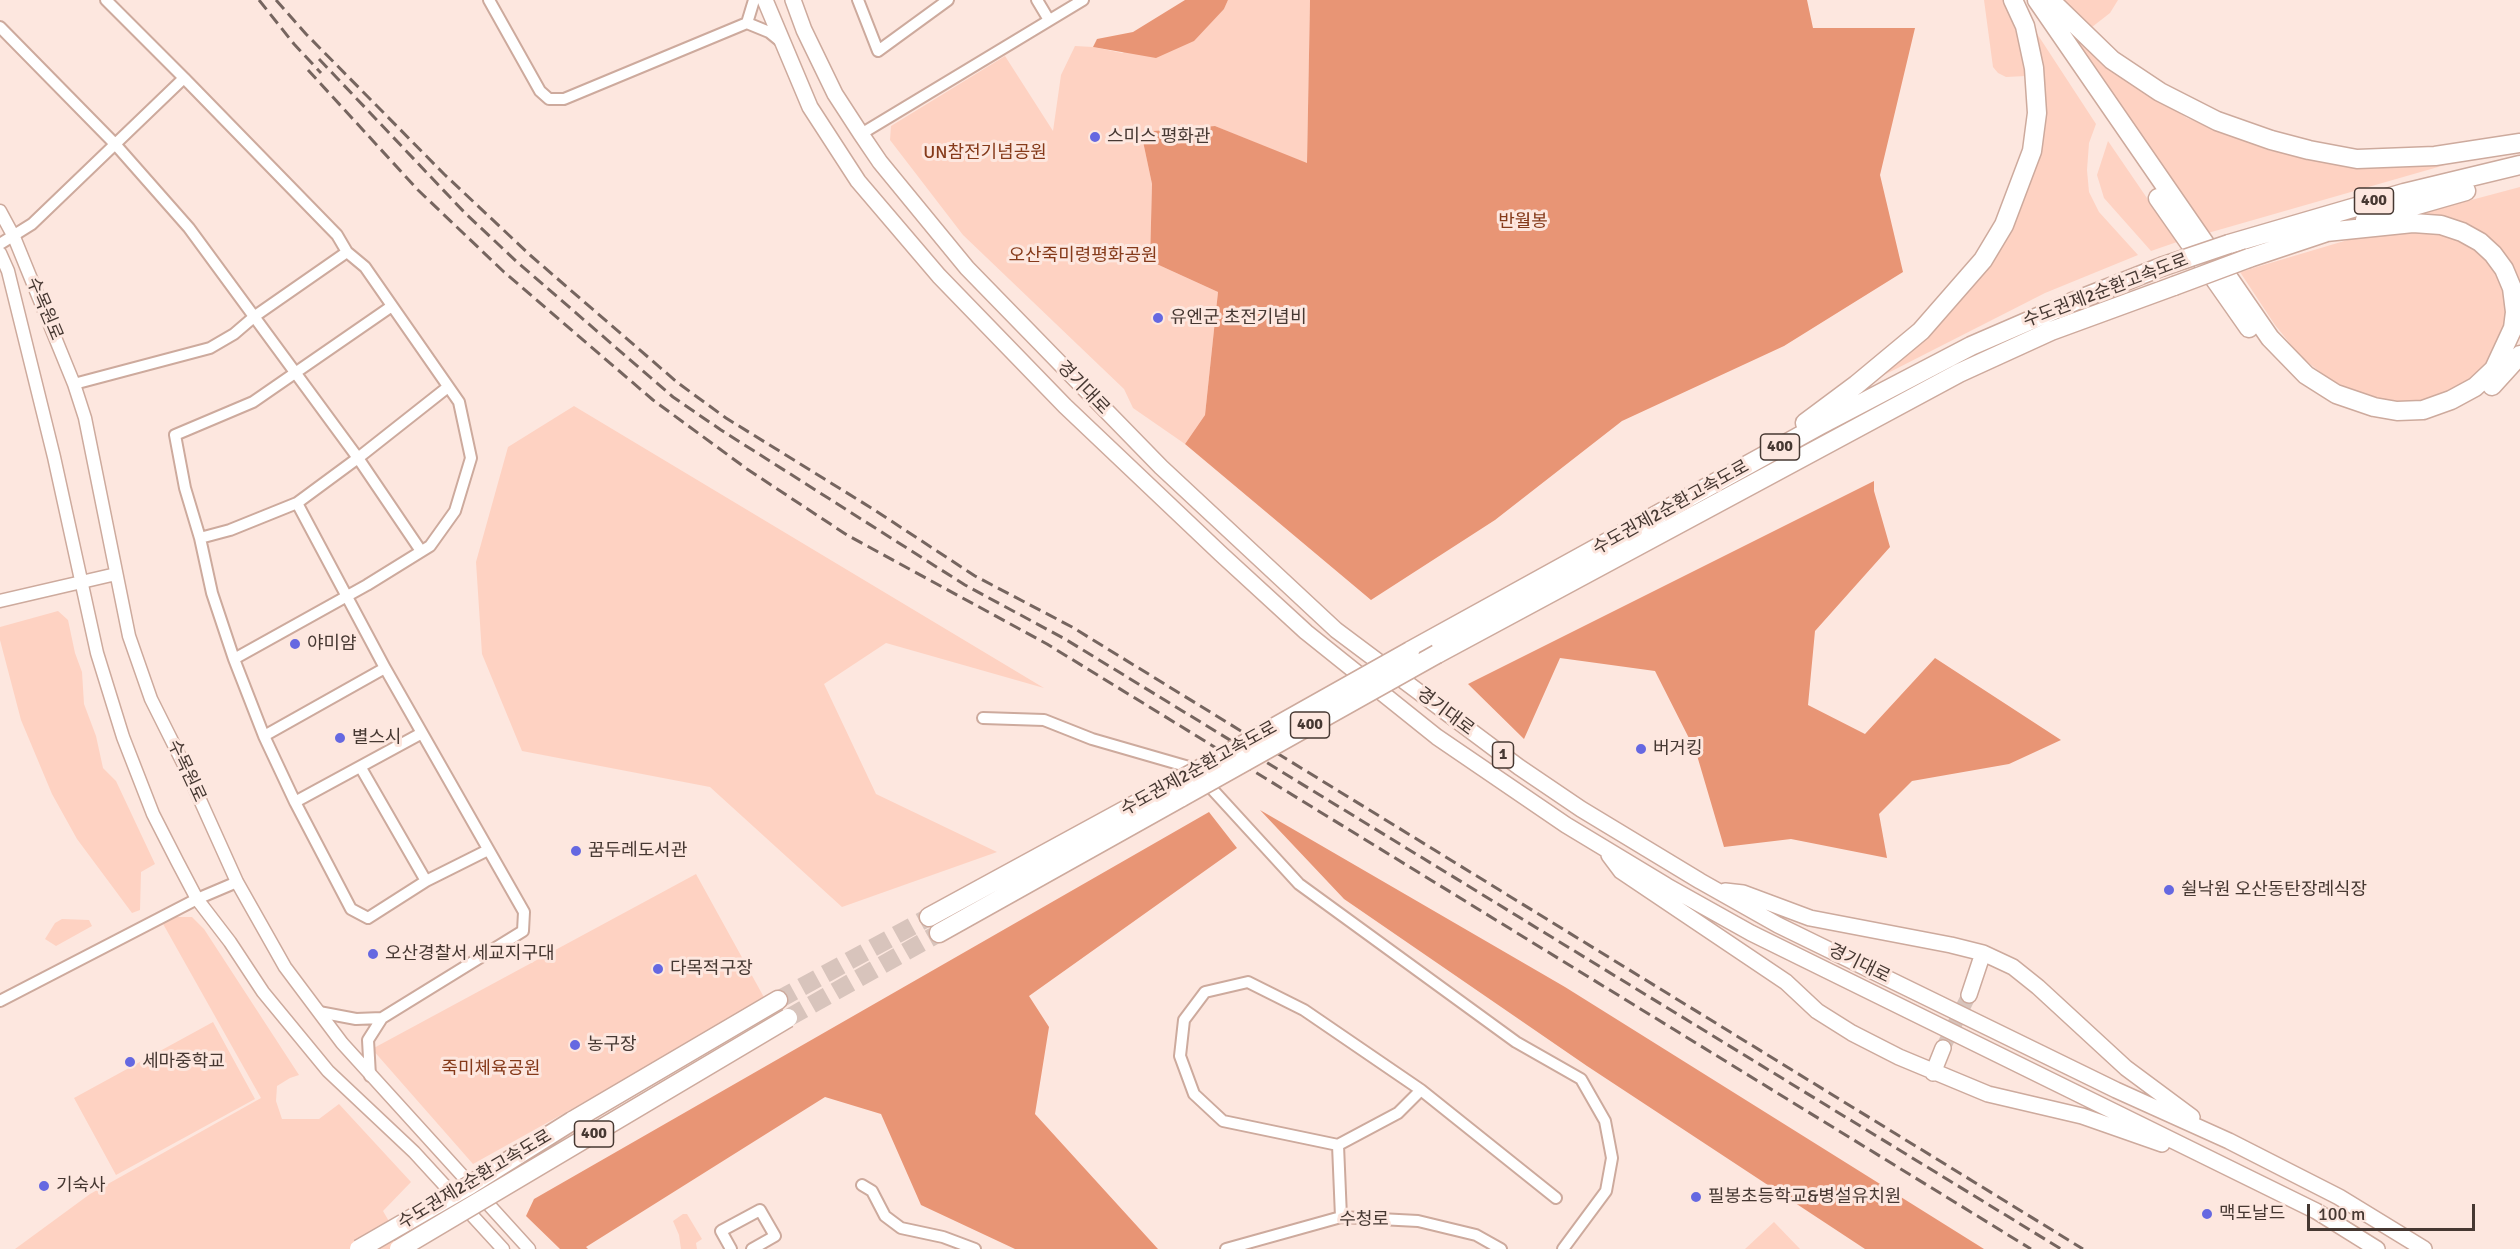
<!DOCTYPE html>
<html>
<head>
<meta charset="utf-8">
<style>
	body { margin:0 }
	#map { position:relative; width:2520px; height:1249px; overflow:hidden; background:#fde7df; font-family:Signika,sans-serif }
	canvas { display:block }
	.scale { position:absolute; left:2307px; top:1204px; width:168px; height:27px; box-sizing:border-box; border:3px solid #463832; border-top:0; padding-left:8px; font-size:18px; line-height:21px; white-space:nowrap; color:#463832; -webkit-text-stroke:4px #fde7df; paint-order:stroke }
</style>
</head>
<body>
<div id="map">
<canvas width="2520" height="1249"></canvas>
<div class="scale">100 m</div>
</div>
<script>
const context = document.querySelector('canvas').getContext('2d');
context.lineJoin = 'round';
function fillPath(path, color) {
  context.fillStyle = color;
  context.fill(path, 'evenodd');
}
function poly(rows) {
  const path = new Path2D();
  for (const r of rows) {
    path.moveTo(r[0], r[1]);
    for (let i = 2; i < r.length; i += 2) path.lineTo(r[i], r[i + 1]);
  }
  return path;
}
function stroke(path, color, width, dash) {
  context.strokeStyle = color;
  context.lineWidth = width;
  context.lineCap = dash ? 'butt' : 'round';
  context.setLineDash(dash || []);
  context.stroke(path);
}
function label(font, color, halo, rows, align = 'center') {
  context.font = font + ' Signika,"Noto Sans KR",sans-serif';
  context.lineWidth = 6;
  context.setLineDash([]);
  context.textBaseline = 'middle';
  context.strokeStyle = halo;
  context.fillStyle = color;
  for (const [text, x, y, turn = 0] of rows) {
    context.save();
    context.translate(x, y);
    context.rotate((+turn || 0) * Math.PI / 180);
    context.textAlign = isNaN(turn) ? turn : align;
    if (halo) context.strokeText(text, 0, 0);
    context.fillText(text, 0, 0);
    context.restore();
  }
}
fillPath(poly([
	[1228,0,1310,0,1307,164,1215,126,1141,132,1152,184,1150,261,1218,292,1205,415,1185,444,1133,408,1124,389,963,235,890,140,891,126,1005,56,1053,131,1061,75,1075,46,1093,47,1122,53,1224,9],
	[1984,0,2004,0,2022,48,2026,76,2006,77,1998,73,1993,67],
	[2062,0,2118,0,2110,13,2092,27],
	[2032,26,2096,124,2089,143,2087,170,2089,192,2099,212,2138,255,2045,293,1882,376,1917,345,1960,299,2034,164],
	[2072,36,2099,60,2187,118,2268,150,2333,164,2381,167,2452,163,2208,233],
	[2108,141,2177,242,2151,251,2104,198,2097,175],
	[2520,187,2520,305,2501,254,2415,215],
	[2408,230,2449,235,2483,254,2496,271,2504,288,2508,307,2506,329,2489,361,2469,382,2425,401,2388,401,2360,394,2329,379,2300,356,2275,325,2240,272,2351,239,2379,232],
	[574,406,1044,688,886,643,824,684,876,794,997,852,842,907,710,787,522,751,482,654,476,562,508,447],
	[58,611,68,620,75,653,82,672,84,704,96,736,103,768,116,781,155,864,141,872,140,910,132,913,77,839,52,794,21,720,0,640,0,627],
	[696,874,766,1001,473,1164,372,1049],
	[173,917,192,917,204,929,299,1075,290,1078,277,1086,276,1101,282,1119,319,1119,339,1104,411,1182,383,1211,405,1249,15,1249,90,1194,261,1098,162,922],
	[62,919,89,920,92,926,56,946,45,939,55,923],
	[213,1022,255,1099,116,1175,74,1098],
	[683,1214,687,1214,702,1239,696,1243,697,1249,681,1249,679,1235,673,1221],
	[1774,1222,1800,1249,1745,1249]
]), '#fed2c2');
fillPath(poly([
	[1185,0,1228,0,1224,9,1194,41,1156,58,1093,47,1097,39,1133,32],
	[1310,0,1807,0,1813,28,1915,28,1880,175,1903,272,1784,346,1622,421,1495,520,1371,600,1185,444,1205,415,1218,292,1150,261,1152,184,1141,132,1215,126,1307,163],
	[1874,481,1874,491,1890,547,1815,631,1808,705,1865,734,1935,658,2061,740,2009,764,1912,781,1879,814,1887,858,1791,839,1724,847,1696,752,1655,671,1560,658,1524,739,1468,684],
	[1260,810,1565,987,1984,1249,1865,1249,1587,1066,1344,899],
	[1209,812,1237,848,1029,996,1049,1027,1035,1114,1158,1249,1015,1249,921,1205,881,1114,825,1097,586,1247,588,1249,560,1249,526,1216,534,1199]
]), '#e89575');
stroke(poly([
	[1943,1048,1969,995]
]), '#d8c4bc', 15, [15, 8]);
stroke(poly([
	[778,1000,929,917],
	[788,1018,939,933]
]), '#d8c4bc', 18, [18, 9]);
const minor = poly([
	[489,0,540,91,549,99,564,99,747,23,754,0],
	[858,0,878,51,948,0],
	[1037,0,1049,20],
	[747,23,769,32,780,41],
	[0,27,115,144,189,228,358,458,421,551],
	[861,134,1083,0],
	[0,244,32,224,184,78,106,0],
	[392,306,253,402,175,435,185,488,200,538,212,593,234,659,264,736,295,802,351,909,368,918,426,881,488,850],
	[74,384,210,348,234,334,255,316,347,252,337,235,184,78],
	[297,503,385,668,524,912,523,931,382,1018,368,1040,370,1076],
	[200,538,230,530,297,503,358,458,448,387],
	[234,659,367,585,430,546,455,511,471,458,459,402,365,267,347,252],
	[983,718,1044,720,1092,739,1189,767,1212,789,1299,884,1516,1042,1581,1079,1605,1121,1612,1158,1606,1191,1563,1249],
	[264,736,385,668],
	[361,768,426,881],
	[295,802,422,733],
	[0,1001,197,899,237,882],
	[319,1012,356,1019,382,1018],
	[1338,1145,1223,1121,1194,1094,1180,1056,1184,1020,1205,992,1248,982,1304,1010,1421,1090],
	[862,1185,872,1191,885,1216,901,1228,943,1237,975,1249],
	[1341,1217,1338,1145,1398,1113,1421,1090,1556,1198],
	[731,1249,721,1231,760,1210,775,1236,752,1249],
	[1226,1249,1341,1217,1418,1221,1476,1235,1501,1249]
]);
const tertiary = poly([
	[0,211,14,237,74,384,85,418,129,636,151,699,187,771,237,882,285,967,342,1043,529,1249],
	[0,253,8,271,54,457,97,653,123,737,153,814,177,861,197,899,230,942,263,992,328,1071,414,1152,503,1249],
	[0,601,116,574]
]);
const primary = poly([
	[765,0,810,107,858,181,939,276,1065,406,1221,554,1306,632,1437,737,1566,825,1667,886,1751,933,2316,1211,2377,1249],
	[793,0,804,30,835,94,861,134,880,162,967,268,1161,467,1336,630,1519,767,1581,809,1700,881,1778,925,2116,1090,2229,1141,2339,1197,2424,1249],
	[1609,855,1621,871,1786,982,1817,1011,1852,1033,1899,1057,1988,1094,2082,1116,2162,1144],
	[1725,891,1743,893,1810,918,1951,945,1983,953,2013,967,2038,987,2126,1068,2192,1117],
	[1969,995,1983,953],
	[1933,1073,1943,1048]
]);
const motorway = poly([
	[2037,0,2270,338,2306,375,2336,394,2374,407,2397,411,2423,410,2451,400,2475,387,2494,369,2513,328,2515,312,2512,288,2504,269,2493,254,2480,242,2462,232,2441,225,2413,223,2326,232],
	[2050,0,2112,60,2160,92,2217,121,2271,140,2309,150,2357,159,2435,156,2520,143],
	[2158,198,2249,328],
	[2365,220,2466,191],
	[2229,244,2404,193,2520,165],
	[2249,258,2336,229],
	[2492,386,2520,355],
	[1805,423,1856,385,1921,331,1983,260,2004,225,2032,151,2037,113,2034,68,2025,26,2013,0],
	[1410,651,1820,425,1971,346,2075,301,2161,267],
	[1437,654,1959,373,2051,331,2174,286],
	[929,917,1175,783],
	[939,933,1182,797],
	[572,1121,778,1000]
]);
stroke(minor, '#cdaa9d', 14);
stroke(tertiary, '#cdaa9d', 15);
stroke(primary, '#cdaa9d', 18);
stroke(motorway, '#cdaa9d', 21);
stroke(minor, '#fff', 10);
stroke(tertiary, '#fff', 12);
stroke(primary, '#fff', 15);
stroke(motorway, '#fff', 18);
stroke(poly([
	[259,0,294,44,321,73],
	[276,0,306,34,444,174,530,255,678,383,726,418,873,509,975,576,1072,627,2083,1249],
	[319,59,465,213,516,261,673,397,721,430,965,585,1065,639,2061,1249],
	[308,70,418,190,504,272,653,400,747,469,847,535,1047,644,2031,1249]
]), '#76655f', 3, [12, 6]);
const motorwayBridge = poly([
	[2161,267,2229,244],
	[2174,286,2249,258],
	[1175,783,1410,651],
	[1182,797,1437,654],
	[359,1249,470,1185,572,1121],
	[399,1249,788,1018]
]);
stroke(motorwayBridge, '#cdaa9d', 21, []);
stroke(motorwayBridge, '#fff', 18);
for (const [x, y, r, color] of [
	[1095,137,6,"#6568e1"],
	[1158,318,6,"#6568e1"],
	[295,644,6,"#6568e1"],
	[340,738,6,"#6568e1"],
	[1641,749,6,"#6568e1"],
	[576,851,6,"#6568e1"],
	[2169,890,6,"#6568e1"],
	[373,954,6,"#6568e1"],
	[658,969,6,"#6568e1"],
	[575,1045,6,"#6568e1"],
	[130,1062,6,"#6568e1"],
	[44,1186,6,"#6568e1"],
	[1696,1197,6,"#6568e1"],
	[2207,1214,6,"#6568e1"]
]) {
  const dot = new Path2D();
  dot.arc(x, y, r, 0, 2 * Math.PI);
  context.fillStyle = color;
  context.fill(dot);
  stroke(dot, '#fde7df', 2);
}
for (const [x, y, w] of [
	[2374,201,39],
	[1780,447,39],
	[1310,725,39],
	[1503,755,21],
	[594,1134,39]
]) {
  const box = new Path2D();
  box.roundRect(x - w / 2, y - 13, w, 26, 4.5);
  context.fillStyle = '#fde7df';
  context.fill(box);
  stroke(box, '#463832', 1.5);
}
label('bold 16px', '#463832', null, [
	["400",2374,201],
	["400",1780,447],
	["400",1310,725],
	["1",1503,755],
	["400",594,1134]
]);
label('18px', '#463832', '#fde7df', [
	["스미스 평화관",1107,137],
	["유엔군 초전기념비",1170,318],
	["야미얌",307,644],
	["별스시",352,738],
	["버거킹",1653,749],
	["꿈두레도서관",588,851],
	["쉴낙원 오산동탄장례식장",2181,890],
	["오산경찰서 세교지구대",385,954],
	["다목적구장",670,969],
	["농구장",587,1045],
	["세마중학교",142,1062],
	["기숙사",56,1186],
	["필봉초등학교&병설유치원",1708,1197],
	["맥도날드",2219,1214]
], 'left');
label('18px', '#853a1a', '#fde7df', [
	["UN참전기념공원",985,153],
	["반월봉",1523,222],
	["오산죽미령평화공원",1083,256],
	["죽미체육공원",491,1069]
]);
label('18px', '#463832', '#fde7df', [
	["수도권제2순환고속도로",2106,291,-21],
	["수목원로",44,309,67],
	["경기대로",1083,388,46],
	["수도권제2순환고속도로",1671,508,-29],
	["경기대로",1445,712,37],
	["수도권제2순환고속도로",1199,769,-29],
	["수목원로",186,771,65],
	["경기대로",1859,964,26],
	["수도권제2순환고속도로",475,1180,-31],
	["수청로",1364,1220]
]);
</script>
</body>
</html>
